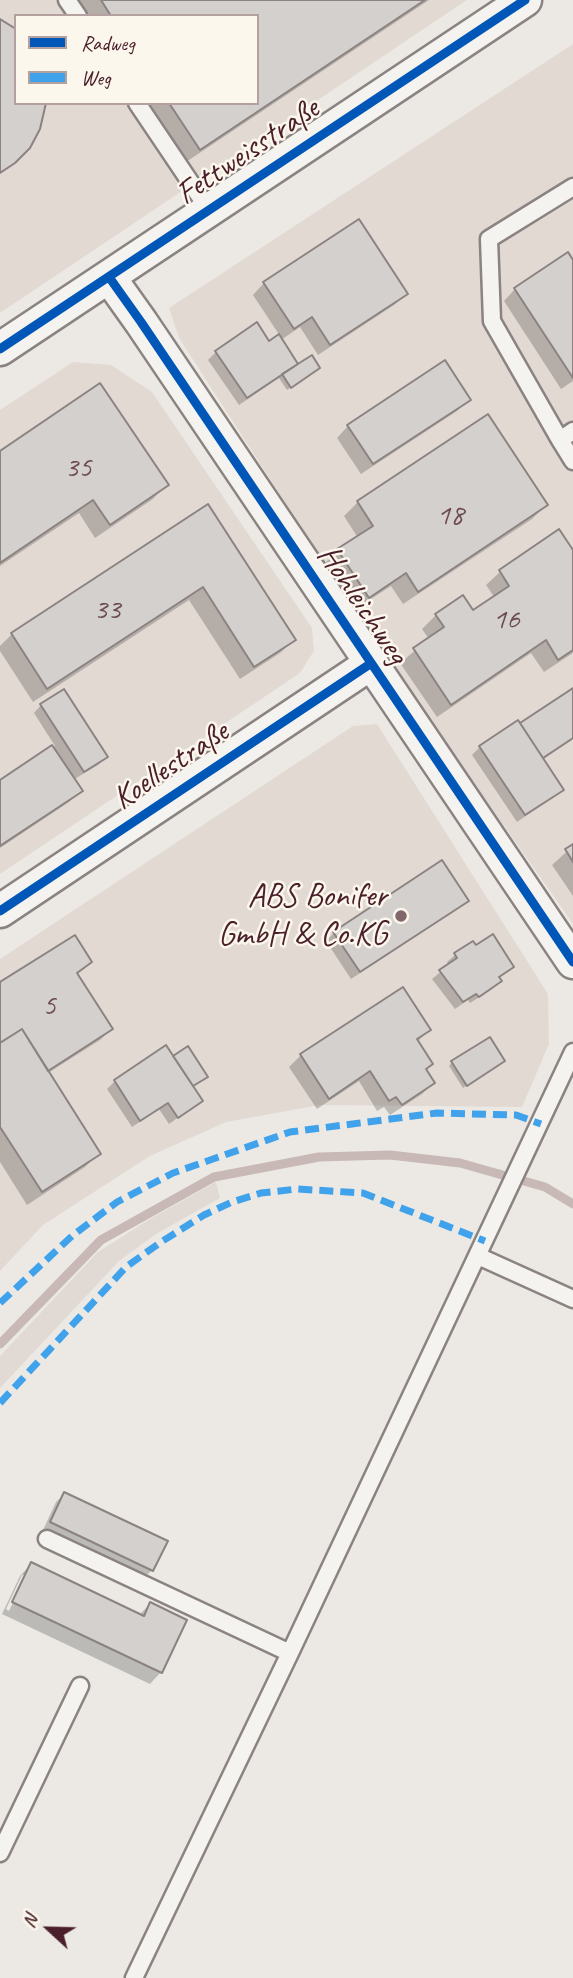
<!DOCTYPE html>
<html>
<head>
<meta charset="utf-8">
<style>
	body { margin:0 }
	#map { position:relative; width:573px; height:1978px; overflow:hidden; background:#ece9e4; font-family:Caveat,sans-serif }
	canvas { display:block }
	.legend { position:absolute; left:14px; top:14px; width:245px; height:91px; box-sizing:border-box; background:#fbf7ec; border:2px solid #b4a19f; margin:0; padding:9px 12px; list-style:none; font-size:21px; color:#4a1f2b }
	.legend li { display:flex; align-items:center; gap:14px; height:35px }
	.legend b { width:35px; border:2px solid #b4a19f }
	.north { position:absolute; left:14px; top:1894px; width:70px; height:70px; -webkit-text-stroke:5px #fbf7ec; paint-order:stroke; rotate:292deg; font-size:19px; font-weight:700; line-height:28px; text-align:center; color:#4a1f2b }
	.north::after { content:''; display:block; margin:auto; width:24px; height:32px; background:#4a1f2b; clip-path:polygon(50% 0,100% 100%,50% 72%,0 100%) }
</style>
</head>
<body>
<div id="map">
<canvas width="573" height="1978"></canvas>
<ul class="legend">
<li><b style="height:9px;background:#0057b8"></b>Radweg</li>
<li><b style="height:9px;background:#40a2eb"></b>Weg</li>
</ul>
<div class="north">N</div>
</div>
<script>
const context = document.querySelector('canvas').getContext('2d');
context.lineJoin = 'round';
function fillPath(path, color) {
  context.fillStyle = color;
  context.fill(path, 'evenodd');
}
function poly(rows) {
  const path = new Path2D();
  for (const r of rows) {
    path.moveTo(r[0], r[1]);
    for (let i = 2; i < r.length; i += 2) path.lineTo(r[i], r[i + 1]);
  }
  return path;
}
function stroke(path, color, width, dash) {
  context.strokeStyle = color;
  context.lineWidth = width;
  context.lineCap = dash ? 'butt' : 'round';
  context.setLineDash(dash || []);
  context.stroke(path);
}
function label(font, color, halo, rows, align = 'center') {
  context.font = font + ' Caveat,sans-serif';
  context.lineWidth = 5;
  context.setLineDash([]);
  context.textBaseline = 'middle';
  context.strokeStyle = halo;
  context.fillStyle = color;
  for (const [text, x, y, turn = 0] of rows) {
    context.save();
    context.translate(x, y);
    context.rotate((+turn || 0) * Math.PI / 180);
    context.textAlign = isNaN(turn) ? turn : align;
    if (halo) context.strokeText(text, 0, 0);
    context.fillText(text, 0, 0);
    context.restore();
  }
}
fillPath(poly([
	[0,0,467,0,0,313],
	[16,16,257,16,257,103,16,103],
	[573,44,573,924,377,645,179,338,169,308],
	[73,362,111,365,152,392,312,628,314,651,300,673,0,874,0,410],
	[377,724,548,994,549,1044,522,1107,320,1105,226,1122,150,1156,43,1225,0,1271,0,959,353,726]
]), '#e2d9d3');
fillPath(poly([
	[216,1182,220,1198,156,1234,119,1261,0,1388,0,1356,98,1252,150,1219]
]), '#e1d9d4');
fillPath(poly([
	[78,0,429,0,186,162,147,103,257,103,257,16,89,16],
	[573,263,573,381,561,389,504,301,515,289],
	[264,283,406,293,394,305,318,355,300,327,281,340,298,366,314,371,287,390,279,378,239,405,208,360,216,352,269,343,280,336,253,295],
	[469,399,457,411,361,474,337,438,348,426],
	[487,416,546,505,532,519,403,604,391,586,354,610,324,564,338,551,358,538,344,516,358,502],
	[0,453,166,485,153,499,95,538,79,513,0,566],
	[207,506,294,640,280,653,240,679,189,600,33,702,0,651,0,646,12,634],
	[573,553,573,653,544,672,531,653,437,717,400,663,429,639,422,629,436,615,473,613,495,598,486,585,500,572],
	[573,690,573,739,542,760,562,790,554,797,517,822,472,755,480,747,519,725],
	[41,705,106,757,98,765,73,780,80,791,69,802,0,848,0,782,55,746,34,713],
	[573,846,573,896,552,865],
	[466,900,459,908,351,979,326,941,334,933],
	[455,955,512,967,498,979,500,981,492,989,470,1003,468,1000,455,1009,432,979,449,965,447,962],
	[90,962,76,975,111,1029,100,1040,48,1073,99,1153,85,1167,27,1205,0,1162,0,985],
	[429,1030,417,1042,431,1064,425,1071,433,1083,422,1094,390,1115,384,1107,377,1111,359,1081,317,1109,289,1067,301,1055],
	[173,1059,201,1101,169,1124,159,1109,132,1127,107,1089,115,1081],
	[503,1061,463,1088,449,1066,452,1062],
	[64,1494,152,1570,144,1578,43,1530,56,1502],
	[31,1564,139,1615,150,1604,161,1672,150,1684,2,1614,20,1576],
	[22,1575,26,1575,9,1611,6,1609]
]), '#0003');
stroke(poly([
	[0,1344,101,1240,214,1177,319,1157,390,1155,460,1163,545,1187,573,1204]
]), '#c8b9b6', 9);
const building = poly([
	[101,0,425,0,200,150,169,103,257,103,257,16,111,16,101,0],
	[0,19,16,29,16,103,46,103,40,129,30,148,15,163,0,173,0,19],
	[359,219,408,294,330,345,312,317,294,329,263,282,359,219],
	[568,252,573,260,573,378,514,288,568,252],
	[257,322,269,341,279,334,298,364,247,398,215,351,257,322],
	[312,355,320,368,291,388,282,374,312,355],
	[445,360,471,400,373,464,347,425,445,360],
	[100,383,169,485,110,525,93,500,0,563,0,451,100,383],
	[488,414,548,505,418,592,406,573,369,598,337,549,373,526,357,501,488,414],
	[208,504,296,640,254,667,203,587,47,689,11,633,208,504],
	[559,529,573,550,573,650,558,660,546,640,451,705,413,648,444,627,435,614,463,595,473,610,509,586,499,570,559,529],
	[573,688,573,738,543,758,520,723,573,688],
	[64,689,108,757,84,772,40,704,64,689],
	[518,720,564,790,525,815,479,746,518,720],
	[52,745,83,791,0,846,0,780,52,745],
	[573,844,573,862,565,849,573,844],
	[442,860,469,901,360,972,333,932,442,860],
	[493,934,514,967,499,977,502,981,479,997,476,994,463,1002,439,970,457,958,454,953,473,941,476,945,493,934],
	[75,935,92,962,77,973,113,1029,48,1071,22,1029,0,1043,0,982,75,935],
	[403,987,431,1030,417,1039,433,1064,426,1069,435,1083,402,1105,396,1097,389,1101,370,1071,329,1099,300,1054,403,987],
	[22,1029,101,1154,42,1192,0,1127,0,1043,22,1029],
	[490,1037,505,1061,467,1086,451,1061,490,1037],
	[166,1045,203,1101,178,1118,168,1103,140,1121,114,1080,166,1045],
	[188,1046,208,1077,193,1086,173,1056,188,1046],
	[64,1492,168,1541,153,1571,50,1522,64,1492],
	[31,1562,144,1616,150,1602,187,1620,162,1673,12,1602,31,1562]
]);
fillPath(building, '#d4d0cd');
stroke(building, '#8b8282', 2);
const lane = poly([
	[67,0,78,16],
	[137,103,209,210],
	[573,431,560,440,573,461],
	[560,440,492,321,489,239,573,187],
	[478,1256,573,1299],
	[47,1539,290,1653],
	[0,1853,80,1686],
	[134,1978,290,1653,573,1052]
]);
const street = poly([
	[109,277,141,322,573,962],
	[0,349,525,0],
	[0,911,370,664]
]);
stroke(lane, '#8b8282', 21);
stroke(street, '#8b8282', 37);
stroke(lane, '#f4f3ef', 16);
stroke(street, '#f4f3ef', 32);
stroke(poly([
	[0,1303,72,1236,117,1202,173,1173,290,1132,437,1113,516,1115,541,1124],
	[0,1403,126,1267,161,1242,204,1215,232,1202,261,1193,297,1189,363,1193,485,1241]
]), '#40a2eb', 7, [14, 7]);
stroke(poly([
	[109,277,141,322,573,962],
	[0,349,525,0],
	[0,911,370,664]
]), '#0057b8', 9);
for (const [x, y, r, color] of [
	[401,916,7,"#83666c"]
]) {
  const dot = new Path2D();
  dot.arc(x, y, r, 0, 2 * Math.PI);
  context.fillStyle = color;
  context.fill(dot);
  stroke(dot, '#fbf7ec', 2.5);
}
label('30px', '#6c4b54', null, [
	["35",78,468],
	["18",450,516],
	["33",107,610],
	["16",506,620],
	["5",49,1006]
]);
label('33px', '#4a1f2b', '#fbf7ec', [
	["Fettweisstraße",248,152,-34],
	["Hohleichweg",362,605,56],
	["Koellestraße",171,766,-34]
]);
label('33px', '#4a1f2b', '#fbf7ec', [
	["ABS Bonifer",387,897],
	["GmbH & Co.KG",387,935]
], 'right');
</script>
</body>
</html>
